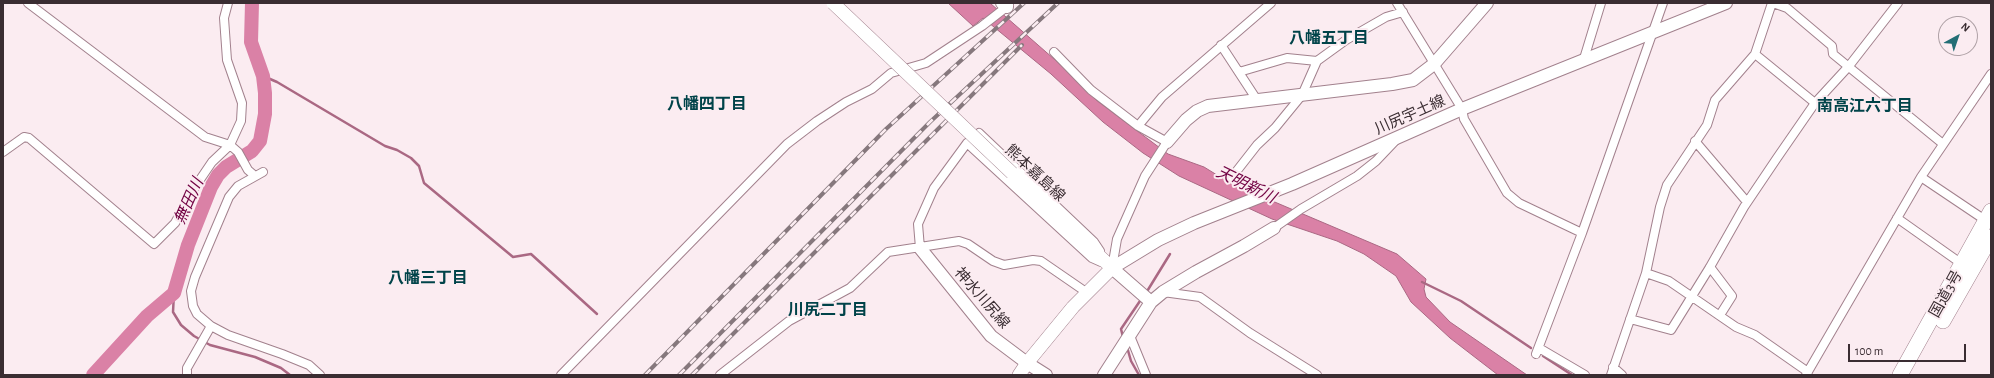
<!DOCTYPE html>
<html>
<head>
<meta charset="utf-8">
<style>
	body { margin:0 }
	#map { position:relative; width:1994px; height:378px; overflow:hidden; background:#fbecf1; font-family:"Alegreya Sans",sans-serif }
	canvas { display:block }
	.frame { position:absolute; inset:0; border:4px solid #3a2d32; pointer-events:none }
	.north { position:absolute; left:1938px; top:16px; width:40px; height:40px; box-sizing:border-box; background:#fbecf1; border:1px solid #aea0a5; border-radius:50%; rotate:40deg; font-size:11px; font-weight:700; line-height:16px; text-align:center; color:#3a2d32 }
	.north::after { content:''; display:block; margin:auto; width:14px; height:18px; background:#236e75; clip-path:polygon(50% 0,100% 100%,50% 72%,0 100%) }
	.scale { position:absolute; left:1848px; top:344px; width:118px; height:18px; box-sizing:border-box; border:2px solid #3a2d32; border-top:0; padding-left:5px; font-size:12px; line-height:14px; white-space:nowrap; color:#3a2d32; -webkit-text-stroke:3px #fbecf1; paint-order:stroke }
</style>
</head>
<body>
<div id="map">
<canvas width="1994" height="378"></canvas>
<div class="frame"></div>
<div class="north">N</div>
<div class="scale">100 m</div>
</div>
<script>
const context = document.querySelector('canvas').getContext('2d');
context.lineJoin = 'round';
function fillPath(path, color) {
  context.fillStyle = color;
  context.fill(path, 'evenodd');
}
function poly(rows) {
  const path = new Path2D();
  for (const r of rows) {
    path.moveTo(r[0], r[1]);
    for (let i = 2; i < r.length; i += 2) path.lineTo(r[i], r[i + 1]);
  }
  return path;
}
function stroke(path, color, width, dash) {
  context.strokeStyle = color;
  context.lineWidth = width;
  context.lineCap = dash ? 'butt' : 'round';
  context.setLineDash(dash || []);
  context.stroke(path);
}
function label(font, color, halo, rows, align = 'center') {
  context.font = font + ' "Alegreya Sans","Noto Sans JP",sans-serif';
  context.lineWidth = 4;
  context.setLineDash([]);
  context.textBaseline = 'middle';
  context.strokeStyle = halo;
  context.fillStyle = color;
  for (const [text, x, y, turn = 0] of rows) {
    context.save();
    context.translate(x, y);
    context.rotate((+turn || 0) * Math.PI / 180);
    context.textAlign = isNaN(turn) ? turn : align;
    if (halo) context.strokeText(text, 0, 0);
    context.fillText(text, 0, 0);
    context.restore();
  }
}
const water = poly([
	[948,3,990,3,1062,66,1096,100,1168,154,1204,167,1230,183,1397,254,1426,279,1424,289,1426,297,1450,322,1527,375,1498,375,1450,338,1411,302,1396,276,1364,254,1337,241,1272,219,1179,176,1143,153,1103,122,1051,74,983,18,973,26,948,3]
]);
fillPath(water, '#da81a6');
stroke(water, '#aa6883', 1);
stroke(poly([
	[263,76,277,82,385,146,397,150,411,158,419,166,424,183,513,257,531,254,597,314],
	[1422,282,1461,301,1531,348],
	[174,293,173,312,181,325,194,336,210,345,255,357,281,368,290,375],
	[1146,293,1170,254],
	[1123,337,1121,329,1142,298],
	[1127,347,1131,361,1139,375],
	[1543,356,1572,375]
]), '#aa6883', 2.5);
stroke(poly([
	[93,375,147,316,174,293,188,245,211,187,218,175,226,167,252,151,260,141,265,114,265,93,263,76,251,42,252,3]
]), '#da81a6', 14);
const street = poly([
	[28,3,205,137,230,145,238,152,248,170,255,176],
	[1397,3,1462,109,1464,119,1507,193,1519,203,1582,233],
	[1773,3,1787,8,1832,46,1833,54,1943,144],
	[1221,45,1257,100],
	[1054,52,1091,90,1138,126,1167,142,1145,176,1117,239,1112,268],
	[1755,54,1815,103],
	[1583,62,1601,3],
	[1239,72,1287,58,1317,61],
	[1138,126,1162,97,1271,3],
	[1695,141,1747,202],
	[967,143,1092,258,1101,262],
	[3,152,24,137,29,138,154,244,175,223,195,187,212,162,230,145,241,121,242,103,227,60,224,18,228,3],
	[263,172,238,186,229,197,195,277,191,291,193,306,197,314,211,326,228,335,282,354,309,365,320,375],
	[1232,177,1257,145,1275,128,1302,95,1317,61,1346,40,1386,17,1403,12],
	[1921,177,1988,222],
	[1897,218,1962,264],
	[1274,228,1301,209,1357,176,1376,161,1396,140],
	[920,248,918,224,934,188,967,143,979,133,1094,242,1100,251],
	[1710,267,1732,296,1720,315],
	[1646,273,1669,281,1736,327,1755,335,1808,372],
	[1163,292,1200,297,1250,333,1317,375],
	[1630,319,1671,330,1710,267,1744,207,1777,158,1815,103,1849,66,1898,3],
	[1130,336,1146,375],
	[1539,348,1585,375],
	[1536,354,1582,233,1663,3],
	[1613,367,1622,375],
	[187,375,187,368,211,326],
	[561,375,787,144,817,121,846,102,872,89,891,73,926,63,982,26,1009,5],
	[720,375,789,321,850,288,888,252,959,241,968,244,993,261,1004,265,1033,260,1041,261,1086,292],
	[1611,375,1646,273,1660,207,1667,185,1707,125,1715,100,1755,54,1772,3],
	[1806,375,1921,177,1991,74]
]);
const secondary = poly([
	[1002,3,1007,7],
	[1167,142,1186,120,1197,111,1208,106,1392,84,1413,80,1434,64,1487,3],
	[920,248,991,336,1027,363,1046,375],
	[1151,302,1112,268,1158,240,1194,223,1292,184,1462,109,1726,3],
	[1104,375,1151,302,1163,292,1196,272,1244,246,1274,228]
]);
const primary = poly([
	[1012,173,1112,268,1073,307,1027,363,1019,375]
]);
const highway = poly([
	[1943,321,1991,237],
	[1900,375,1991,211]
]);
stroke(street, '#a2818d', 10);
stroke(secondary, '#a2818d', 14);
stroke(primary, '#a2818d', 14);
stroke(highway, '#a2818d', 16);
stroke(street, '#fff', 8);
stroke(secondary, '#fff', 12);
stroke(primary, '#fff', 13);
stroke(highway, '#fff', 15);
const rail = poly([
	[645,375,886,129,1024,3],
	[679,375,930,122,1058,3],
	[692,375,1022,45]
]);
stroke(rail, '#86787d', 4);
stroke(rail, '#fbecf1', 2.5, [8]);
const primaryBridge = poly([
	[833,3,1012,173]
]);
stroke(primaryBridge, '#a2818d', 14, []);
stroke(primaryBridge, '#fff', 13);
label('15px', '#3a2d32', '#fbecf1', [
	["川尻宇土線",1410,115,-24],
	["熊本嘉島線",1035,173,43],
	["国道3号",1946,294,-61],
	["神水川尻線",982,298,49]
]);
label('bold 16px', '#004349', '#fbecf1', [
	["八幡五丁目",1329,38],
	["八幡四丁目",707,104],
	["南高江六丁目",1865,106],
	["八幡三丁目",428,278],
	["川尻二丁目",828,310]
]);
label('italic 16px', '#710042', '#fbecf1', [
	["天明新川",1246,185,26],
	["無田川",189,201,-66]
]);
</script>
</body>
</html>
